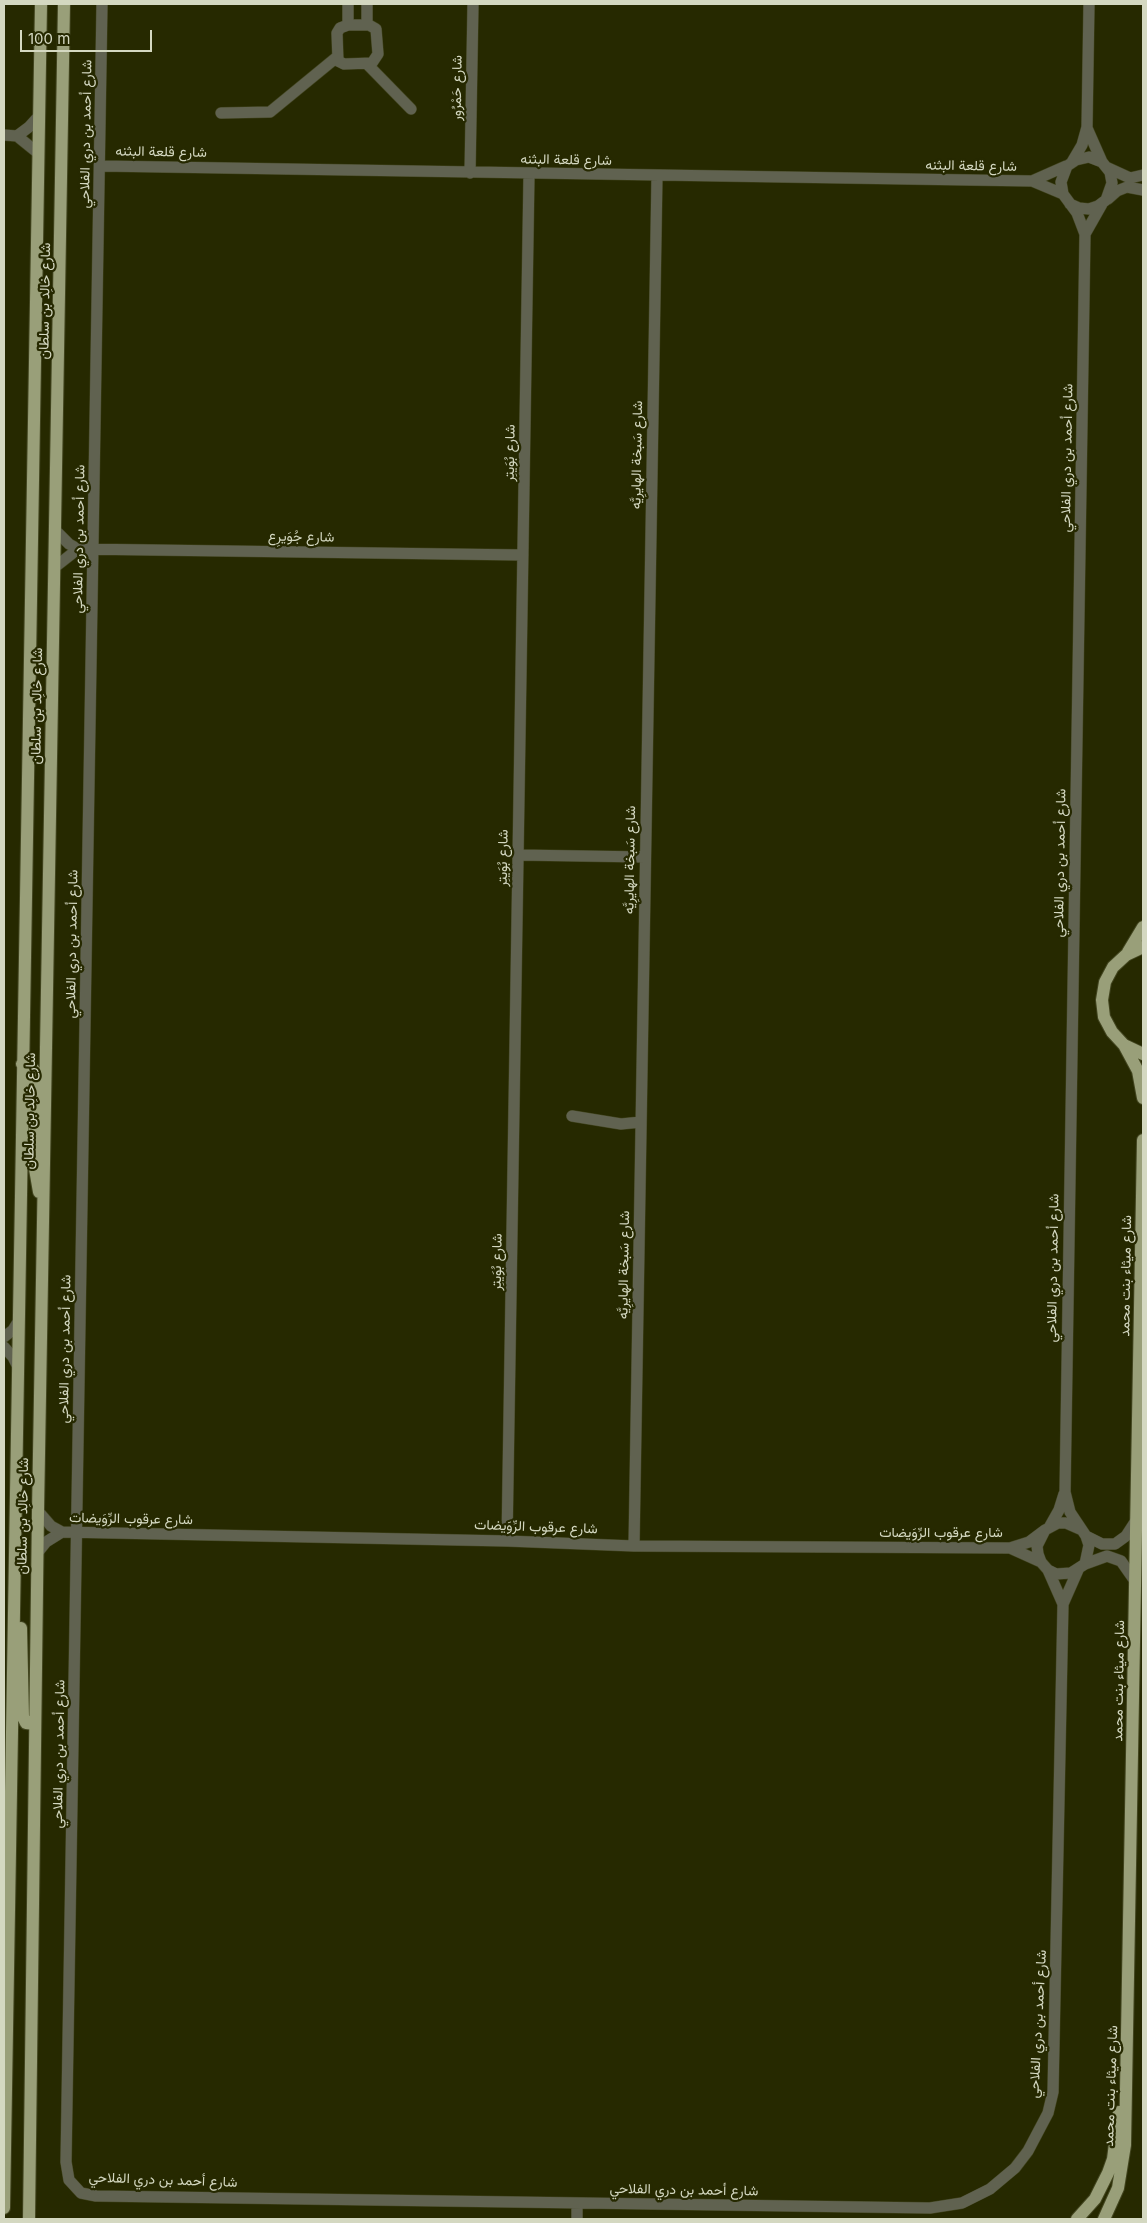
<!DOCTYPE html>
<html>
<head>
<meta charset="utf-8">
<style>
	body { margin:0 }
	#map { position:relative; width:1147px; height:2223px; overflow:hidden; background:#262900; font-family:Inter,sans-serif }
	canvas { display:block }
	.frame { position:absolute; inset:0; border:5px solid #d4d8c1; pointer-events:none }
	.scale { position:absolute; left:20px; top:30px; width:132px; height:22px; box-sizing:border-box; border:2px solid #d4d8c1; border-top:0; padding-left:6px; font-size:15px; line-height:18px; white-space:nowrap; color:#d4d8c1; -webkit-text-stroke:4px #262900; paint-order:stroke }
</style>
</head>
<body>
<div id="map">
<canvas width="1147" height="2223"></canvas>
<div class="frame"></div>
<div class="scale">100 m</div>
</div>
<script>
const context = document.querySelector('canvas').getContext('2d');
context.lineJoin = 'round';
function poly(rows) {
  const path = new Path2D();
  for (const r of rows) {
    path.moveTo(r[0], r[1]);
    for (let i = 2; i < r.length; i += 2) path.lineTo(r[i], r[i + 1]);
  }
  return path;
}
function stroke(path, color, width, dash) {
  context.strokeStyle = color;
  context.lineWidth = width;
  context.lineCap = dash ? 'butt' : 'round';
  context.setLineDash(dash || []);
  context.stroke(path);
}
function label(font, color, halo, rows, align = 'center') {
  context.font = font + ' Inter,Vazirmatn,sans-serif';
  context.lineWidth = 4.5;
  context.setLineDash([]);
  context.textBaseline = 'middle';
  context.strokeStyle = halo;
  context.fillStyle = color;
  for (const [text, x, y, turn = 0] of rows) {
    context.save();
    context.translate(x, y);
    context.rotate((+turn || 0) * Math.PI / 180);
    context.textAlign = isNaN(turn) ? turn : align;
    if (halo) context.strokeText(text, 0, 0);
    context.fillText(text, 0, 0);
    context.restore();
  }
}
const minor = poly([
	[102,4,66,2162,69,2180,81,2193,96,2196,930,2208,962,2203,990,2189,1015,2168,1028,2151,1048,2113,1053,2092,1063,1604,1078,1570],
	[348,25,369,25,376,29,378,54,372,63,344,64,338,61,337,33,340,28,348,25],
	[348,25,348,4],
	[367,25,367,4],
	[367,64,411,109],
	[221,113,270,112,337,57],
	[1087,128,1102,162],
	[4,135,17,136,38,153],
	[17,136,29,127,39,116],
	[1072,162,1082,145,1087,127,1089,4],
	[101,166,1032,181,1063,194],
	[1106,167,1130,178,1143,175],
	[470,173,473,4],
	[1032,181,1066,166],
	[1108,199,1117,191,1127,187,1143,190],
	[1070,204,1079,208,1089,209,1098,206,1106,200,1112,183,1110,172,1102,162,1089,157,1076,160,1067,166,1061,182,1063,194,1077,213,1085,234,1065,1492,1070,1512,1082,1530],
	[1085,234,1102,204],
	[56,531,69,544,78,549,523,555],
	[55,567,78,549],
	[518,855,645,857],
	[572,1116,621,1124,641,1122],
	[4,1337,13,1330,18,1322],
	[4,1347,13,1357,17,1365],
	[38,1511,51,1526,62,1532,507,1541,634,1546,1010,1548,1029,1542,1045,1530],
	[1050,1526,1059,1510,1064,1494],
	[1086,1536,1102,1544,1115,1544,1126,1536,1137,1519],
	[507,1541,529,175],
	[634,1546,657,176],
	[1010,1548,1041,1562],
	[38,1552,46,1542,62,1532],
	[1085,1564,1089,1545,1086,1536,1082,1530,1066,1523,1058,1523,1045,1530,1037,1546,1038,1554,1041,1562,1048,1570,1056,1574,1071,1573,1085,1564,1107,1556,1121,1561,1135,1581],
	[1048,1570,1063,1604],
	[577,2219,577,2204]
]);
const major = poly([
	[1143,947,1126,955,1113,967,1105,982,1102,1000,1104,1017,1112,1032,1124,1045,1143,1054],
	[1128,952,1143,927],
	[1124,1045,1138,1071,1143,1098],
	[22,1064,29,1065,34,1070,35,1169,39,1192],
	[21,1628,23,1717,26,1723,35,1724],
	[4,2208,41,4],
	[29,2219,38,1511,64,4],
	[1077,2219,1095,2199,1108,2173,1113,2159,1119,2112],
	[1104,2219,1118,2188,1125,2145,1143,1140]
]);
stroke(minor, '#42451f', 12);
stroke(major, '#42451f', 14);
stroke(minor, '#606250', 11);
stroke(major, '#999f79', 12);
label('14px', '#d4d8c1', '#262900', [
	["شارع حَمْرُور",457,88,-89],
	["شارع أحمد بن دري الفلاحي",86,134,-89],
	["شارع قلعة البثنه",161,152,1],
	["شارع قلعة البثنه",566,160,1],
	["شارع قلعة البثنه",971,166,1],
	["شارع خالِد بن سلطان",45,301,-89],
	["شارع بُوَيتِر",510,453,-89],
	["شارع سَبخة الهايرِيَّه",637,455,-89],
	["شارع أحمد بن دري الفلاحي",1067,458,-89],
	["شارع جُوَيرِع",301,537,1],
	["شارع أحمد بن دري الفلاحي",79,539,-89],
	["شارع خالِد بن سلطان",37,706,-89],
	["شارع بُوَيتِر",503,858,-89],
	["شارع سَبخة الهايرِيَّه",630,860,-89],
	["شارع أحمد بن دري الفلاحي",1060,863,-89],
	["شارع أحمد بن دري الفلاحي",72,944,-89],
	["شارع خالِد بن سلطان",30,1111,-89],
	["شارع بُوَيتِر",497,1262,-89],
	["شارع سَبخة الهايرِيَّه",624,1265,-89],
	["شارع أحمد بن دري الفلاحي",1053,1268,-89],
	["شارع ميثاء بنت محمد",1126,1276,-89],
	["شارع أحمد بن دري الفلاحي",65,1349,-89],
	["شارع خالِد بن سلطان",23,1516,-89],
	["شارع عرقوب الرِّوَيضات",131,1519,1],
	["شارع عرقوب الرِّوَيضات",536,1527,2],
	["شارع عرقوب الرِّوَيضات",941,1533],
	["شارع ميثاء بنت محمد",1119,1681,-89],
	["شارع أحمد بن دري الفلاحي",59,1754,-89],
	["شارع أحمد بن دري الفلاحي",1038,2024,-87],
	["شارع ميثاء بنت محمد",1111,2086,-88],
	["شارع أحمد بن دري الفلاحي",163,2180,2],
	["شارع أحمد بن دري الفلاحي",684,2190,1]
]);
</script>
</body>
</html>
